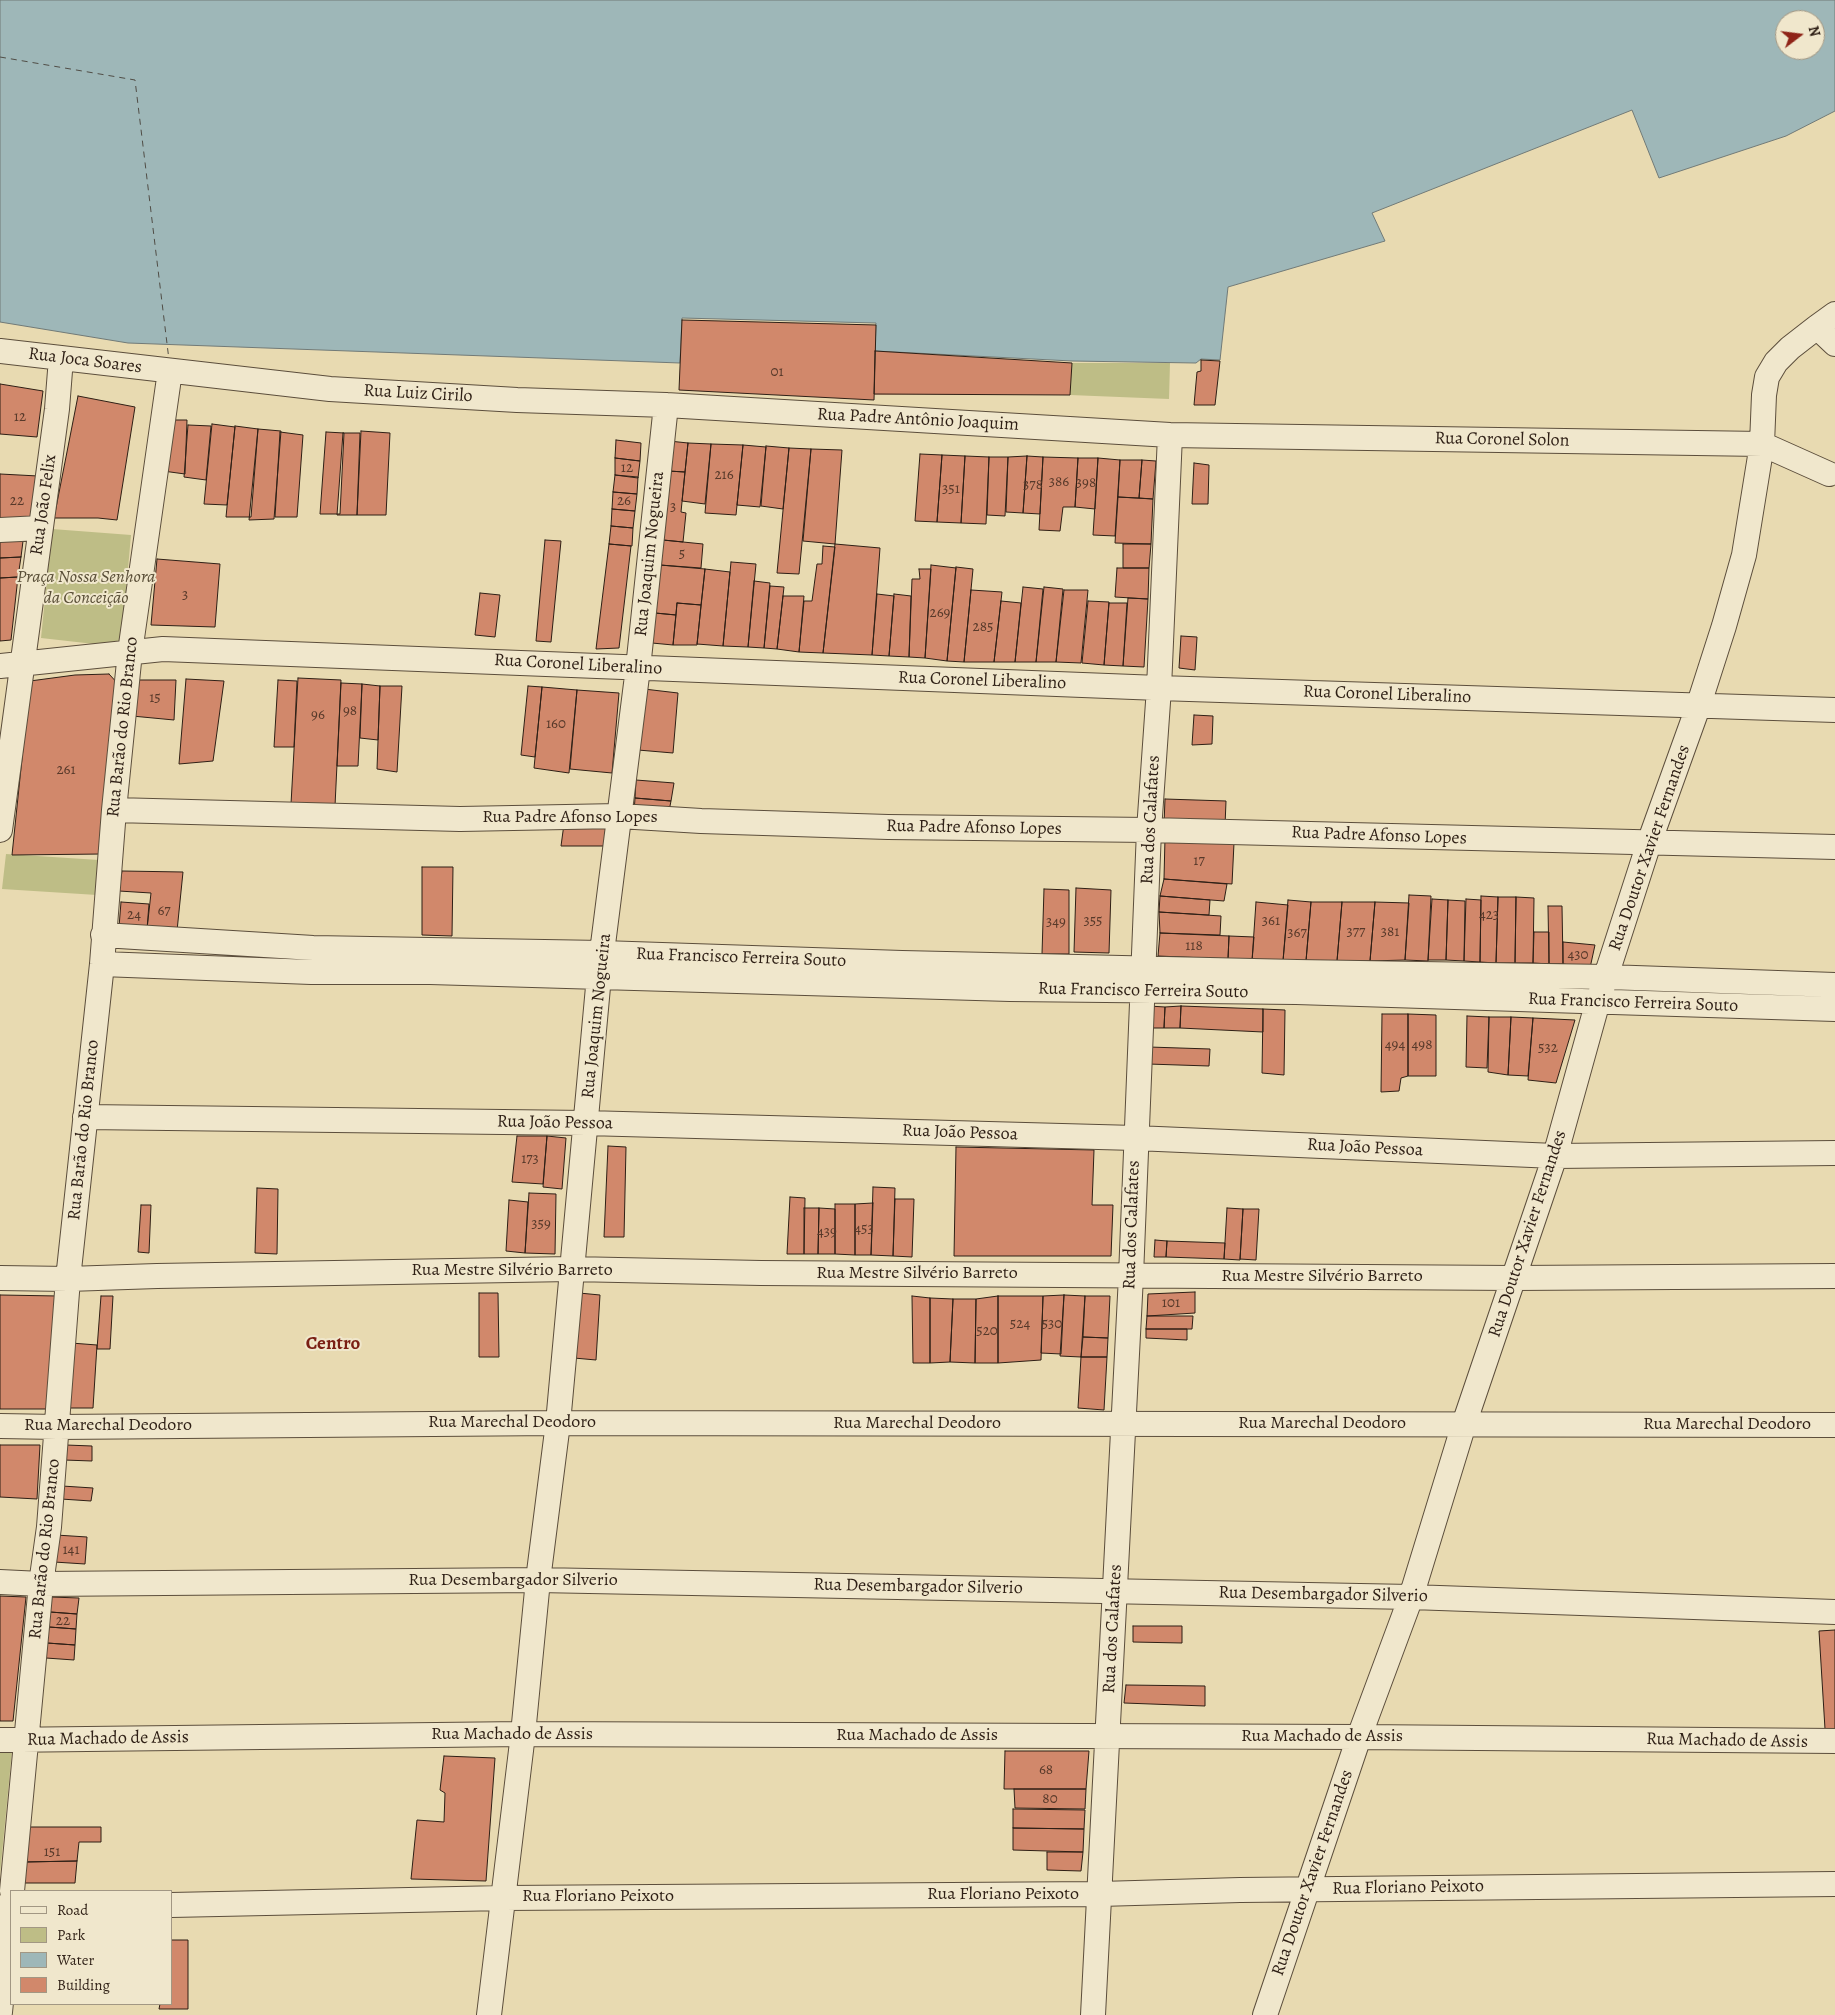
<!DOCTYPE html>
<html>
<head>
<meta charset="utf-8">
<style>
	body { margin:0 }
	#map { position:relative; width:1835px; height:2015px; overflow:hidden; background:#e8dab1; font-family:Alegreya,serif }
	canvas { display:block }
	.legend { position:absolute; left:10px; top:1890px; width:162px; height:115px; box-sizing:border-box; background:#f0e7cc; border:1px solid #a29783; margin:0; padding:6px 9px; list-style:none; font-size:15px; color:#2e1f15 }
	.legend li { display:flex; align-items:center; gap:10px; height:25px }
	.legend b { width:25px; border:1px solid #a29783 }
	.north { position:absolute; left:1775px; top:10px; width:50px; height:50px; box-sizing:border-box; background:#f0e7cc; border:1px solid #a29783; border-radius:50%; rotate:75deg; font-size:14px; font-weight:700; line-height:20px; text-align:center; color:#2e1f15 }
	.north::after { content:''; display:block; margin:auto; width:18px; height:22px; background:#8f2418; clip-path:polygon(50% 0,100% 100%,50% 72%,0 100%) }
</style>
</head>
<body>
<div id="map">
<canvas width="1835" height="2015"></canvas>
<ul class="legend">
<li><b style="height:6px;background:#f0e7cc"></b>Road</li>
<li><b style="height:14px;background:#bebd86"></b>Park</li>
<li><b style="height:14px;background:#9eb7b8"></b>Water</li>
<li><b style="height:14px;background:#d1886b"></b>Building</li>
</ul>
<div class="north">N</div>
</div>
<script>
const context = document.querySelector('canvas').getContext('2d');
context.lineJoin = 'round';
function fillPath(path, color) {
  context.fillStyle = color;
  context.fill(path, 'evenodd');
}
function poly(rows) {
  const path = new Path2D();
  for (const r of rows) {
    path.moveTo(r[0], r[1]);
    for (let i = 2; i < r.length; i += 2) path.lineTo(r[i], r[i + 1]);
  }
  return path;
}
function stroke(path, color, width, dash) {
  context.strokeStyle = color;
  context.lineWidth = width;
  context.lineCap = dash ? 'butt' : 'round';
  context.setLineDash(dash || []);
  context.stroke(path);
}
function label(font, color, halo, rows, align = 'center') {
  context.font = font + ' Alegreya,serif';
  context.lineWidth = 4;
  context.setLineDash([]);
  context.textBaseline = 'middle';
  context.strokeStyle = halo;
  context.fillStyle = color;
  for (const [text, x, y, turn = 0] of rows) {
    context.save();
    context.translate(x, y);
    context.rotate((+turn || 0) * Math.PI / 180);
    context.textAlign = isNaN(turn) ? turn : align;
    if (halo) context.strokeText(text, 0, 0);
    context.fillText(text, 0, 0);
    context.restore();
  }
}
fillPath(poly([
	[1072,363,1170,363,1169,399,1070,395],
	[52,529,131,535,121,647,41,638],
	[6,854,99,860,97,895,2,889],
	[0,1751,12,1751,0,1874]
]), '#bebd86');
const water = poly([
	[0,0,1835,0,1835,111,1786,136,1659,178,1632,110,1372,213,1385,241,1228,287,1220,360,1201,359,1196,363,1072,361,875,351,876,323,682,318,680,363,128,343,0,322,0,0],
	[1785,20,1815,20,1815,50,1785,50,1785,20]
]);
fillPath(water, '#9eb7b8');
stroke(water, '#717a77', 1);
stroke(poly([
	[0,57,135,80,169,360]
]), '#504d46', 1, [6, 5]);
const building = poly([
	[682,320,876,325,874,400,679,390,682,320],
	[875,351,1072,363,1070,395,874,394,875,351],
	[1201,360,1220,361,1215,405,1194,405,1197,372,1201,371,1201,360],
	[0,384,43,391,37,437,0,434,0,384],
	[78,396,135,407,117,520,98,518,54,518,78,396],
	[170,420,187,420,185,474,163,471,170,420],
	[212,424,235,427,227,505,204,504,212,424],
	[188,425,211,426,206,480,184,477,188,425],
	[235,426,258,429,251,517,226,517,235,426],
	[258,429,281,431,274,519,249,520,258,429],
	[361,431,390,433,386,515,357,515,361,431],
	[280,432,303,435,297,517,275,517,280,432],
	[326,432,344,433,340,514,320,514,326,432],
	[343,433,360,433,357,515,337,515,343,433],
	[616,440,641,443,640,461,615,458,616,440],
	[669,441,688,443,685,472,668,471,669,441],
	[688,443,711,444,705,504,682,501,688,443],
	[711,444,743,445,736,515,705,513,711,444],
	[743,445,766,447,760,507,737,505,743,445],
	[766,446,789,448,783,509,761,506,766,446],
	[789,448,811,449,799,574,777,573,789,448],
	[811,449,842,450,835,544,803,541,811,449],
	[920,454,942,455,937,522,915,521,920,454],
	[942,455,965,456,961,523,937,522,942,455],
	[965,456,989,457,986,524,961,523,965,456],
	[1027,456,1023,513,1006,512,1008,457,1027,456],
	[1027,456,1043,457,1040,514,1023,513,1027,456],
	[989,457,1008,457,1005,516,987,515,989,457],
	[1043,457,1078,458,1075,507,1063,507,1060,531,1039,530,1043,457],
	[615,458,640,461,638,478,615,475,615,458],
	[1078,458,1098,458,1095,509,1075,507,1078,458],
	[1098,458,1120,460,1115,536,1093,535,1098,458],
	[1120,460,1142,460,1139,498,1118,497,1120,460],
	[1142,460,1156,461,1153,499,1139,498,1142,460],
	[1194,463,1209,465,1208,504,1192,504,1194,463],
	[668,471,685,472,681,512,686,513,683,542,663,540,668,471],
	[0,474,38,476,32,527,0,525,0,474],
	[615,475,638,477,637,494,613,492,615,475],
	[613,492,637,494,635,511,612,509,613,492],
	[1118,497,1153,499,1151,544,1115,543,1118,497],
	[612,509,635,511,633,528,611,526,612,509],
	[611,526,633,528,632,546,609,544,611,526],
	[0,533,24,533,21,557,0,558,0,533],
	[545,540,561,541,551,642,536,641,545,540],
	[663,540,703,544,701,568,660,565,663,540],
	[609,544,631,546,619,648,596,649,609,544],
	[835,544,880,548,872,655,823,653,835,544],
	[1123,544,1151,544,1149,568,1123,568,1123,544],
	[823,546,835,547,823,653,799,652,804,601,812,601,817,564,822,564,823,546],
	[21,557,18,577,0,578,0,558,21,557],
	[157,559,220,564,215,627,151,625,157,559],
	[731,562,756,564,748,647,723,646,731,562],
	[660,565,705,569,701,605,677,603,676,615,655,613,660,565],
	[931,565,956,568,947,661,925,658,931,565],
	[956,567,973,569,964,662,947,661,956,567],
	[1117,568,1149,568,1148,599,1115,597,1117,568],
	[705,569,730,572,723,646,697,644,705,569],
	[919,569,931,569,925,658,909,657,912,579,920,579,919,569],
	[18,577,11,640,0,641,0,578,18,577],
	[754,581,770,583,764,648,748,647,754,581],
	[770,586,784,587,777,649,764,648,770,586],
	[1023,587,1043,589,1036,662,1015,662,1023,587],
	[1044,587,1063,589,1056,662,1036,662,1044,587],
	[971,590,1002,592,994,662,964,662,971,590],
	[1064,590,1088,590,1081,663,1056,662,1064,590],
	[480,593,500,595,495,637,475,635,480,593],
	[877,594,894,596,889,656,872,655,877,594],
	[894,594,911,596,909,657,889,656,894,594],
	[783,596,804,596,799,652,777,649,783,596],
	[1128,598,1148,599,1144,667,1123,666,1128,598],
	[1001,601,1021,603,1015,662,994,662,1001,601],
	[1088,601,1109,602,1104,665,1082,663,1088,601],
	[677,603,701,605,697,645,673,645,677,603],
	[1109,603,1127,603,1123,666,1104,665,1109,603],
	[655,613,676,615,673,645,652,643,655,613],
	[1181,636,1197,637,1195,670,1179,668,1181,636],
	[109,674,120,686,102,854,12,855,30,681,75,675,109,674],
	[298,678,341,680,335,806,291,804,298,678],
	[186,679,224,681,213,761,179,764,186,679],
	[138,680,176,680,174,720,132,716,138,680],
	[278,680,297,681,294,747,274,747,278,680],
	[341,683,362,684,358,766,337,766,341,683],
	[362,684,380,686,378,740,360,738,362,684],
	[380,686,402,686,397,772,377,769,380,686],
	[528,686,542,687,535,757,521,755,528,686],
	[542,687,577,690,569,773,534,768,542,687],
	[644,689,678,693,673,753,638,750,644,689],
	[577,690,619,693,612,773,570,769,577,690],
	[1194,715,1213,716,1212,744,1192,745,1194,715],
	[636,780,674,783,671,801,635,798,636,780],
	[635,798,671,801,668,816,634,813,635,798],
	[1165,799,1226,801,1225,826,1164,825,1165,799],
	[564,824,606,825,604,846,561,846,564,824],
	[1165,838,1234,843,1232,884,1164,879,1165,838],
	[422,867,453,867,452,936,422,935,422,867],
	[122,871,183,872,177,931,147,929,151,893,119,891,122,871],
	[1164,879,1227,884,1224,901,1160,896,1164,879],
	[1076,888,1111,890,1109,953,1074,952,1076,888],
	[1044,889,1069,890,1069,954,1042,954,1044,889],
	[1409,895,1431,896,1428,961,1405,960,1409,895],
	[1160,896,1210,900,1209,915,1159,912,1160,896],
	[1481,896,1498,897,1496,963,1480,962,1481,896],
	[1498,897,1516,897,1515,963,1496,963,1498,897],
	[1516,897,1534,898,1533,963,1515,963,1516,897],
	[1432,899,1448,900,1446,960,1428,960,1432,899],
	[1466,899,1481,900,1480,962,1464,961,1466,899],
	[1288,900,1311,902,1306,961,1283,961,1288,900],
	[1448,900,1465,901,1464,961,1446,960,1448,900],
	[121,902,149,904,147,929,119,927,121,902],
	[1256,902,1288,905,1283,961,1252,961,1256,902],
	[1311,902,1342,902,1337,961,1306,961,1311,902],
	[1342,902,1375,902,1370,961,1337,961,1342,902],
	[1375,902,1409,903,1405,960,1370,961,1375,902],
	[1548,906,1562,906,1563,964,1549,964,1548,906],
	[1159,912,1221,916,1220,935,1160,933,1159,912],
	[1534,932,1549,932,1549,964,1533,963,1534,932],
	[1160,933,1229,936,1228,959,1158,956,1160,933],
	[1229,936,1254,937,1252,961,1228,959,1229,936],
	[1563,942,1595,945,1590,968,1563,964,1563,942],
	[1149,1006,1165,1007,1164,1028,1148,1028,1149,1006],
	[1181,1006,1180,1028,1164,1028,1165,1007,1181,1006],
	[1181,1006,1263,1009,1263,1032,1180,1028,1181,1006],
	[1263,1009,1285,1010,1284,1075,1262,1073,1263,1009],
	[1382,1014,1408,1014,1408,1076,1401,1078,1399,1091,1381,1092,1382,1014],
	[1408,1014,1436,1015,1436,1076,1408,1076,1408,1014],
	[1467,1016,1489,1017,1487,1068,1466,1067,1467,1016],
	[1489,1017,1511,1017,1508,1075,1488,1072,1489,1017],
	[1511,1017,1533,1018,1528,1076,1508,1075,1511,1017],
	[1533,1018,1575,1020,1556,1083,1528,1080,1533,1018],
	[1149,1047,1210,1049,1209,1066,1148,1064,1149,1047],
	[517,1136,547,1136,543,1184,512,1182,517,1136],
	[547,1136,566,1138,562,1189,543,1187,547,1136],
	[608,1146,626,1147,624,1237,604,1237,608,1146],
	[956,1147,1094,1150,1092,1205,1113,1205,1111,1256,954,1256,956,1147],
	[873,1187,895,1188,893,1256,871,1255,873,1187],
	[257,1188,278,1189,277,1254,255,1253,257,1188],
	[529,1193,556,1194,555,1254,525,1253,529,1193],
	[790,1197,805,1198,804,1254,787,1254,790,1197],
	[895,1199,914,1199,912,1257,893,1256,895,1199],
	[509,1200,528,1202,525,1253,506,1251,509,1200],
	[873,1203,871,1255,855,1255,855,1204,873,1203],
	[835,1204,855,1204,855,1255,835,1254,835,1204],
	[141,1205,151,1205,149,1253,138,1252,141,1205],
	[804,1208,819,1208,818,1254,804,1254,804,1208],
	[819,1208,835,1209,835,1254,818,1254,819,1208],
	[1227,1208,1243,1209,1240,1260,1224,1259,1227,1208],
	[1243,1209,1259,1209,1256,1260,1240,1259,1243,1209],
	[1155,1240,1167,1241,1166,1257,1154,1257,1155,1240],
	[1167,1241,1225,1243,1224,1259,1166,1257,1167,1241],
	[1195,1292,1195,1313,1147,1316,1148,1294,1195,1292],
	[479,1293,498,1293,499,1357,479,1357,479,1293],
	[579,1293,600,1295,596,1360,574,1358,579,1293],
	[0,1295,58,1296,47,1409,0,1409,0,1295],
	[1064,1295,1085,1296,1081,1357,1060,1356,1064,1295],
	[1064,1295,1061,1354,1041,1353,1043,1296,1064,1295],
	[101,1296,113,1296,110,1349,97,1349,101,1296],
	[912,1296,930,1298,930,1363,913,1363,912,1296],
	[998,1296,1043,1296,1041,1360,998,1363,998,1296],
	[998,1296,998,1363,975,1363,976,1299,998,1296],
	[1085,1296,1110,1296,1108,1338,1083,1337,1085,1296],
	[930,1298,953,1299,950,1362,930,1363,930,1298],
	[953,1299,976,1299,975,1363,950,1362,953,1299],
	[1147,1316,1193,1316,1192,1329,1146,1329,1147,1316],
	[1146,1329,1187,1329,1187,1340,1146,1338,1146,1329],
	[1083,1337,1108,1338,1107,1357,1081,1357,1083,1337],
	[71,1343,97,1345,93,1408,66,1408,71,1343],
	[1081,1357,1107,1357,1104,1410,1078,1408,1081,1357],
	[0,1445,40,1445,37,1499,0,1497,0,1445],
	[66,1445,92,1446,92,1461,64,1460,66,1445],
	[62,1486,93,1488,91,1501,61,1499,62,1486],
	[56,1535,87,1537,85,1564,54,1562,56,1535],
	[0,1596,26,1597,13,1721,0,1721,0,1596],
	[51,1597,79,1598,77,1614,50,1612,51,1597],
	[50,1612,77,1614,76,1629,49,1627,50,1612],
	[1133,1626,1182,1626,1182,1643,1133,1642,1133,1626],
	[49,1627,76,1629,75,1645,47,1643,49,1627],
	[1835,1630,1835,1729,1825,1729,1819,1631,1835,1630],
	[47,1643,75,1645,74,1660,46,1658,47,1643],
	[1126,1685,1205,1686,1205,1706,1124,1703,1126,1685],
	[1005,1751,1089,1751,1086,1789,1004,1789,1005,1751],
	[444,1756,495,1758,486,1881,411,1879,417,1820,444,1822,445,1793,440,1790,444,1756],
	[1014,1789,1086,1789,1085,1809,1015,1808,1014,1789],
	[1013,1809,1085,1810,1084,1829,1013,1828,1013,1809],
	[28,1827,101,1827,101,1842,79,1842,77,1861,24,1862,28,1827],
	[1013,1828,1084,1829,1083,1852,1013,1850,1013,1828],
	[1047,1852,1083,1852,1081,1871,1047,1870,1047,1852],
	[77,1861,75,1883,22,1883,24,1862,77,1861],
	[171,1940,188,1940,188,2009,159,2009,160,2004,171,2004,171,1940]
]);
fillPath(building, '#d1886b');
stroke(building, '#2e1f15', 1);
const minor = poly([
	[1817,327,1835,314],
	[0,351,330,389,517,400,666,405,1170,435,1762,444,1829,474],
	[0,530,41,528],
	[0,666,163,649,1159,688,1835,710],
	[114,810,460,819,619,816,701,821,888,827,1149,830,1835,847],
	[0,830,57,409,61,358],
	[103,935,313,948,602,953,902,963,1297,972,1607,977,1835,985],
	[102,964,311,972,430,972,1010,989,1296,992,1835,1009],
	[85,1117,586,1123,1135,1138,1555,1156,1835,1153],
	[0,1278,68,1279,157,1276,571,1269,761,1273,1514,1278,1835,1276],
	[0,1426,57,1427,558,1423,1835,1425],
	[0,1582,41,1584,538,1580,1411,1597,1835,1612],
	[0,1740,523,1734,1359,1737,1835,1741],
	[12,1891,41,1584,49,1527,68,1279,102,964,114,810,130,652,170,371],
	[171,1905,504,1898,1100,1894,1240,1890,1835,1884],
	[0,2012,11,1901],
	[489,2015,523,1734,538,1580,558,1423,599,976,638,668,666,405],
	[1093,2015,1131,1276,1149,830,1159,688,1170,435],
	[1265,2015,1359,1737,1411,1597,1464,1424,1555,1156,1598,1001,1649,843,1698,707,1724,626,1744,555,1762,444,1764,395,1767,377,1776,362,1790,348,1817,327,1835,344]
]);
stroke(minor, '#5c4e3c', 26);
stroke(minor, '#f0e7cc', 24);
label('15px', '#57392a', null, [
	["01",777,372],
	["12",20,417],
	["12",627,468],
	["216",724,475],
	["386",1059,482],
	["398",1086,483],
	["378",1033,485],
	["351",951,489],
	["22",17,501],
	["26",624,501],
	["3",673,507],
	["5",682,554],
	["3",185,595],
	["269",940,613],
	["285",983,627],
	["15",155,698],
	["98",350,711],
	["96",318,715],
	["160",556,724],
	["261",66,770],
	["17",1199,861],
	["67",164,911],
	["24",134,915],
	["423",1489,915],
	["355",1093,921],
	["361",1271,921],
	["349",1056,922],
	["377",1356,932],
	["381",1390,932],
	["367",1297,933],
	["118",1194,946],
	["430",1578,955],
	["494",1395,1045],
	["498",1422,1045],
	["532",1548,1048],
	["173",530,1159],
	["359",541,1224],
	["453",864,1229],
	["439",827,1232],
	["101",1171,1303],
	["524",1020,1324],
	["530",1052,1324],
	["520",987,1331],
	["141",71,1550],
	["22",63,1621],
	["68",1046,1770],
	["80",1050,1799],
	["151",52,1852]
]);
label('18px', '#2e1f15', '#f0e7cc', [
	["Rua Joca Soares",85,361,7],
	["Rua Luiz Cirilo",418,394,3],
	["Rua Padre Antônio Joaquim",918,420,3],
	["Rua Coronel Solon",1502,440,1],
	["Rua João Felix",44,505,-82],
	["Rua Joaquim Nogueira",650,554,-84],
	["Rua Coronel Liberalino",578,665,3],
	["Rua Coronel Liberalino",982,681,2],
	["Rua Coronel Liberalino",1387,695,2],
	["Rua Barão do Rio Branco",123,727,-84],
	["Rua Padre Afonso Lopes",570,818],
	["Rua dos Calafates",1151,820,-87],
	["Rua Padre Afonso Lopes",974,828,1],
	["Rua Padre Afonso Lopes",1379,836,2],
	["Rua Doutor Xavier Fernandes",1650,848,-71],
	["Rua Francisco Ferreira Souto",741,958,2],
	["Rua Francisco Ferreira Souto",1143,991,1],
	["Rua Francisco Ferreira Souto",1633,1003,2],
	["Rua Joaquim Nogueira",597,1016,-84],
	["Rua João Pessoa",555,1123,1],
	["Rua Barão do Rio Branco",84,1130,-84],
	["Rua João Pessoa",960,1133,2],
	["Rua João Pessoa",1365,1148,3],
	["Rua dos Calafates",1132,1225,-88],
	["Rua Doutor Xavier Fernandes",1528,1234,-72],
	["Rua Mestre Silvério Barreto",512,1271],
	["Rua Mestre Silvério Barreto",917,1274],
	["Rua Mestre Silvério Barreto",1322,1277],
	["Rua Marechal Deodoro",512,1423],
	["Rua Marechal Deodoro",917,1424],
	["Rua Marechal Deodoro",1322,1424],
	["Rua Marechal Deodoro",1727,1425],
	["Rua Marechal Deodoro",108,1426],
	["Rua Barão do Rio Branco",45,1549,-84],
	["Rua Desembargador Silverio",513,1581],
	["Rua Desembargador Silverio",918,1587,1],
	["Rua Desembargador Silverio",1323,1595,1],
	["Rua dos Calafates",1113,1629,-87],
	["Rua Machado de Assis",512,1735],
	["Rua Machado de Assis",917,1736],
	["Rua Machado de Assis",1322,1737],
	["Rua Machado de Assis",108,1739,-1],
	["Rua Machado de Assis",1727,1741,1],
	["Rua Doutor Xavier Fernandes",1313,1873,-71],
	["Rua Floriano Peixoto",1408,1888,-1],
	["Rua Floriano Peixoto",1003,1895],
	["Rua Floriano Peixoto",598,1897]
]);
label('italic 18px', '#594e37', '#f0e7cc', [
	["Praça Nossa Senhora",86,578],
	["da Conceição",86,599]
]);
label('bold 19px', '#7a1f14', '#f0e7cc', [
	["Centro",333,1344]
]);
</script>
</body>
</html>
